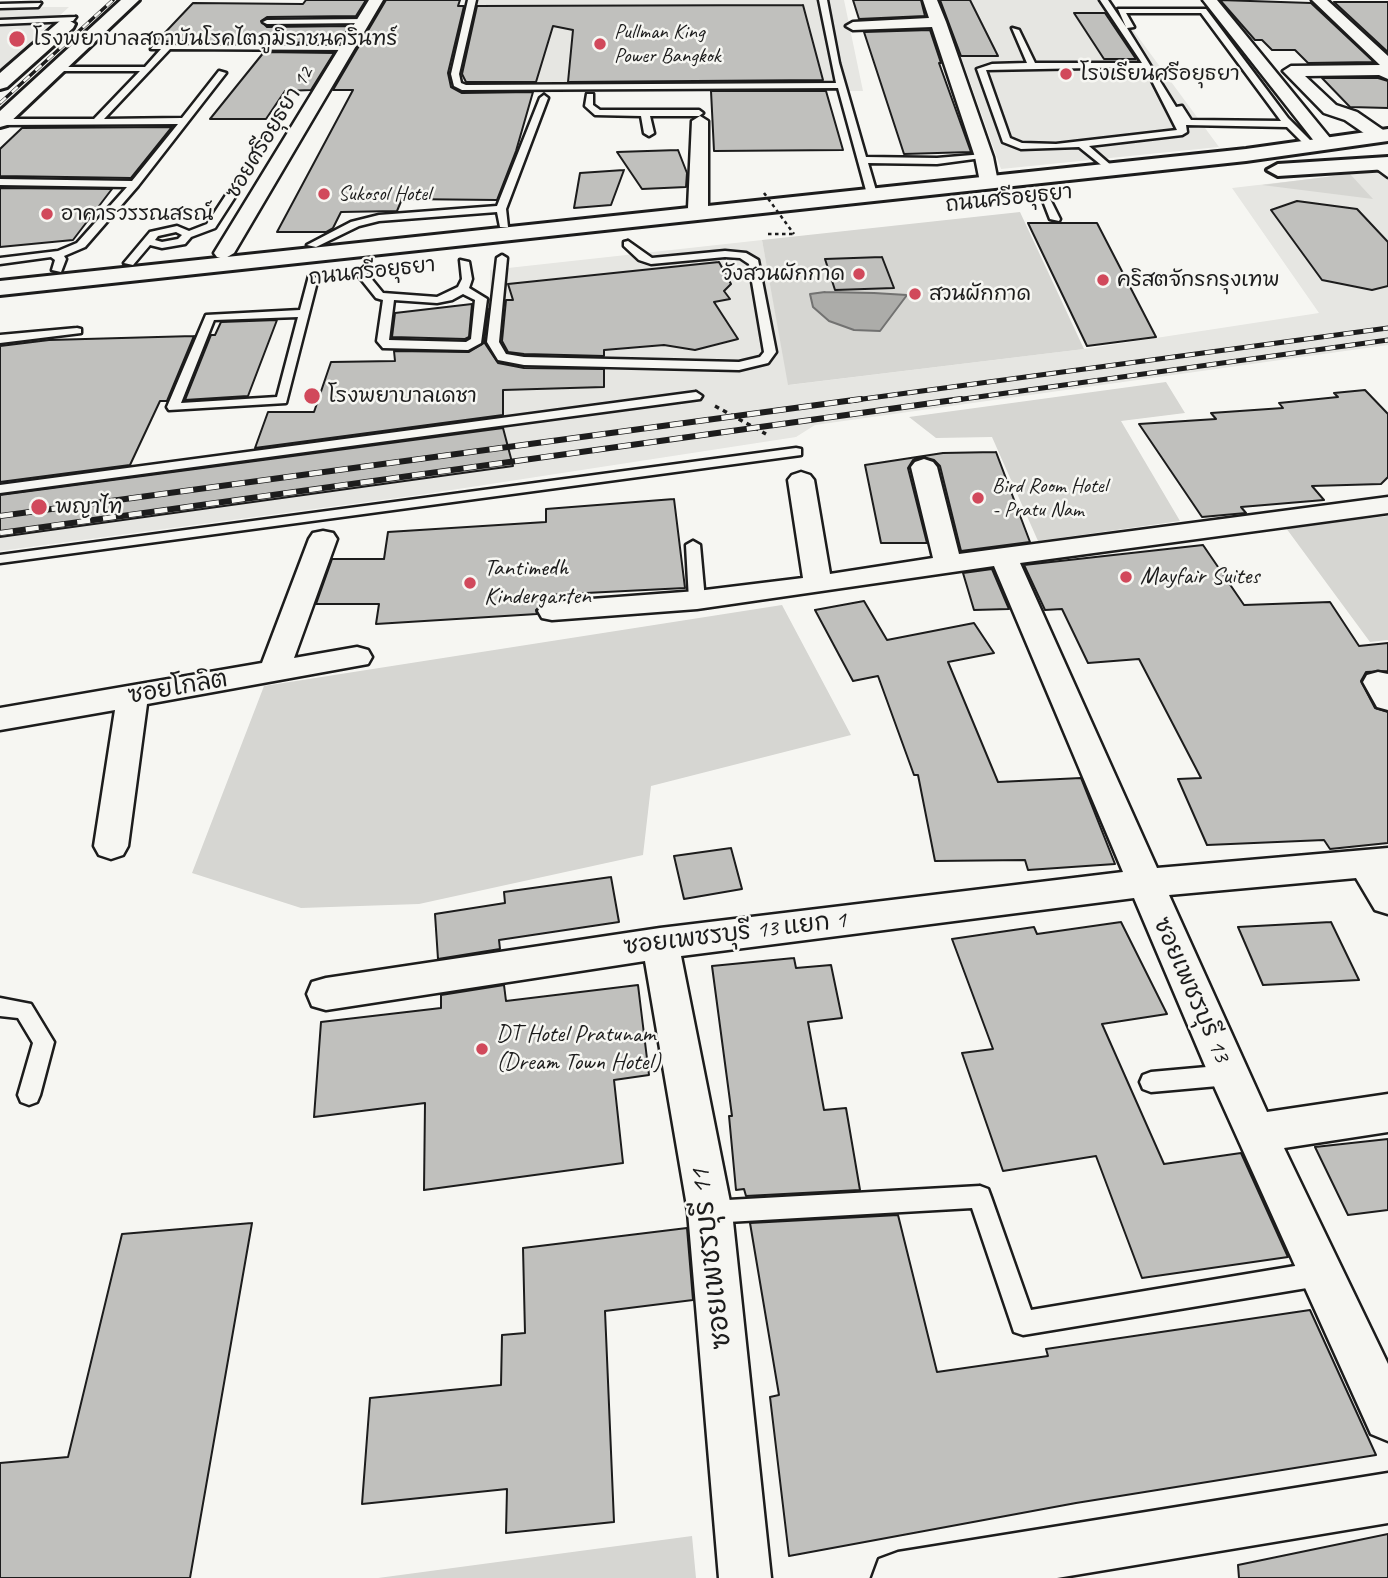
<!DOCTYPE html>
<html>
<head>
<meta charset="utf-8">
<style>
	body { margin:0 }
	canvas { display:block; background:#f6f6f2 }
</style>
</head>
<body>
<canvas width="1388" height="1578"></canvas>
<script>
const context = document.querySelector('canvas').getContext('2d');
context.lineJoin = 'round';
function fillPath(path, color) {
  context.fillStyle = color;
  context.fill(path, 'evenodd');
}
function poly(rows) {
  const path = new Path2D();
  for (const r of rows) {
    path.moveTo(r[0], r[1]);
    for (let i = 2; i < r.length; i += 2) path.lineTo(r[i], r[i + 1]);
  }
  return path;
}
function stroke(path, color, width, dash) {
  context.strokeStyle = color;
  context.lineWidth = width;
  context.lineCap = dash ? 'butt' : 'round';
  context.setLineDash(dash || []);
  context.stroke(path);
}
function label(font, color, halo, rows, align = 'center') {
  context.font = font + ' Caveat,"Playpen Sans Thai",sans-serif';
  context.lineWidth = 5;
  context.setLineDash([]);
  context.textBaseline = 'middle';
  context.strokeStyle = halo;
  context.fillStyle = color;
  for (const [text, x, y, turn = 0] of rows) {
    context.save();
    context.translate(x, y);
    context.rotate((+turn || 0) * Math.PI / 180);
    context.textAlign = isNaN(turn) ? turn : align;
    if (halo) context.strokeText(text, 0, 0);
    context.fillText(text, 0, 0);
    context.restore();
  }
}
fillPath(poly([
	[471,0,844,0,863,91,443,93],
	[941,0,1111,0,1219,147,1001,169],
	[0,7,69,7,0,70],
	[1388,170,1388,345,815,425,796,437,419,495,0,551,0,492,491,425,490,270,762,240,789,385,1084,349,1319,313,1232,188]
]), '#e6e6e2');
fillPath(poly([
	[1350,174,1373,199,1262,185],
	[1020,212,1084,349,788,385,762,240],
	[1166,382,1185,413,1121,421,1180,521,1038,541,992,437,936,438,909,417],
	[1388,516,1388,640,1370,642,1286,528],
	[782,605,851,735,651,786,643,855,419,904,301,908,192,873,264,686],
	[692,1536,696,1578,378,1578]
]), '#d6d6d2');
const water = poly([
	[825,292,874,293,907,295,880,331,854,330,829,321,813,307,810,294,825,292]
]);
fillPath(water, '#acaca9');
stroke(water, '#727271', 2);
const building = poly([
	[306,0,366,0,356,16,267,17,261,21,267,27,350,26,339,43,157,41,193,3,303,4,306,0],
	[386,0,460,0,458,6,464,6,448,73,451,87,462,93,533,92,516,151,497,200,402,199,397,211,341,212,333,228,326,232,277,232,353,90,333,90,386,0],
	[853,0,921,0,925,16,859,19,853,0],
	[940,0,970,0,998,56,961,56,940,0],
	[1220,0,1311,3,1374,62,1308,63,1295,50,1272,50,1262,40,1255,40,1220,0],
	[1334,2,1388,2,1388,52,1334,2],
	[803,5,823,80,568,82,573,30,553,26,536,82,466,82,462,74,477,6,803,5],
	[1074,13,1105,13,1136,59,1104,59,1074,13],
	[930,30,941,63,939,63,971,152,904,154,864,32,930,30],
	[264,52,334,53,311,90,285,91,266,119,210,119,264,52],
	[1322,78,1378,78,1388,81,1388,108,1350,107,1322,78],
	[711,91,826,91,843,150,714,151,711,91],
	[172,127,131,178,0,176,0,149,22,128,172,127],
	[678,150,687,173,686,187,642,189,617,152,678,150],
	[624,170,611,205,574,208,580,173,624,170],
	[0,188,112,189,73,240,0,247,0,188],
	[1297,201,1357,209,1388,242,1388,286,1372,290,1322,280,1271,210,1297,201],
	[1028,223,1097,223,1156,337,1087,346,1028,223],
	[882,257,894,288,835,290,825,259,882,257],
	[719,262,731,284,724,291,730,299,714,302,738,339,695,350,664,345,604,350,604,356,524,354,508,352,502,341,506,300,513,300,508,284,719,262],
	[472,304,469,337,465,339,392,337,395,313,472,304],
	[488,309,484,342,498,363,524,368,604,369,604,387,503,390,503,415,255,448,268,412,314,412,331,362,395,361,394,351,469,352,484,343,488,309],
	[277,320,248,396,185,400,211,335,215,335,221,322,277,320],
	[194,336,167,401,160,401,130,465,0,482,0,346,49,340,194,336],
	[1365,390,1388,414,1388,477,1381,484,1312,486,1324,500,1241,507,1246,513,1202,517,1139,424,1216,419,1211,413,1283,408,1279,403,1338,397,1334,393,1365,390],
	[503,428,513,466,0,537,0,495,503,428],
	[996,452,1030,542,961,551,940,466,934,460,923,457,913,460,908,468,927,543,881,543,865,465,943,453,996,452],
	[674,499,685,588,546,595,546,601,536,610,537,614,376,624,379,604,316,604,332,559,384,559,388,532,546,522,546,509,674,499],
	[1203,545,1244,605,1330,602,1359,646,1388,643,1388,671,1366,672,1361,681,1375,708,1388,712,1388,843,1330,849,1324,840,1207,845,1178,779,1201,778,1139,659,1088,663,1062,609,1045,610,1024,565,1203,545],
	[992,569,1009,609,974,610,963,573,992,569],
	[864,601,887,640,974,623,994,653,948,662,998,782,1081,778,1115,864,1028,870,1025,860,935,861,918,775,914,775,878,676,853,681,815,610,864,601],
	[731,848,742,889,684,899,674,856,731,848],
	[611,877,619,922,499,940,500,949,438,959,435,914,505,903,504,892,611,877],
	[1121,922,1167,1014,1102,1024,1164,1164,1241,1153,1288,1257,1142,1278,1096,1156,1003,1171,962,1053,993,1049,952,939,1034,927,1037,934,1121,922],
	[1331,922,1359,980,1263,985,1238,927,1331,922],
	[794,958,796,968,831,965,842,1018,808,1022,824,1110,846,1108,860,1190,746,1196,744,1189,736,1190,729,1116,732,1116,712,966,794,958],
	[504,985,506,1001,638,985,649,1075,614,1080,623,1163,424,1190,425,1103,314,1117,321,1022,441,1008,441,995,504,985],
	[1388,1139,1388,1210,1348,1215,1315,1147,1388,1139],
	[898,1215,937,1372,1048,1356,1046,1349,1310,1310,1376,1455,1076,1503,789,1556,770,1397,779,1395,750,1223,898,1215],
	[252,1223,190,1578,0,1578,0,1463,68,1457,122,1234,252,1223],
	[687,1228,693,1300,605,1311,614,1522,506,1533,507,1489,362,1504,370,1398,501,1385,502,1335,525,1333,523,1248,687,1228],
	[1388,1534,1388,1578,1239,1578,1238,1565,1388,1534]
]);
fillPath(building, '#c0c0bd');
stroke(building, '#1c1c1c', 2);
const service = poly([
	[468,0,476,0,459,74,461,83,466,85,836,83,819,0,827,0,839,63,866,157,937,158,984,154,989,157,937,164,868,163,877,194,872,197,867,194,838,88,462,90,454,86,451,74,468,0],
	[1100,0,1108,0,1126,27,1118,9,1206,9,1288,118,1314,144,1306,146,1287,127,1186,125,1187,132,1182,135,1089,146,1113,167,1113,171,1110,172,1079,147,1021,149,1003,142,977,69,992,64,1027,63,1012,28,1019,30,1035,63,1142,63,1100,0],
	[1126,13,1201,13,1281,121,1191,120,1182,106,1176,107,1127,28,1134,27,1126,13],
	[1145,67,1177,130,1056,144,1022,143,1010,138,986,70,1145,67],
	[41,3,38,7,0,8,0,4,41,3],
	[76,17,73,21,0,24,0,20,76,17],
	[366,19,363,23,267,24,263,22,267,20,366,19],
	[154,45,347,46,351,48,347,50,170,49,104,119,182,118,219,71,226,73,138,186,85,247,64,256,66,259,61,272,52,270,55,260,51,257,0,264,0,258,58,251,77,243,127,187,0,185,0,179,132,181,178,124,0,125,0,119,94,119,140,71,56,71,53,67,145,67,161,49,151,49,154,45],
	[587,94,593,94,593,105,600,110,699,110,703,113,699,116,650,116,654,133,649,136,644,133,641,116,595,115,585,106,587,94],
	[544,95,548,98,506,209,508,227,500,227,497,212,379,221,359,226,316,247,307,245,351,222,379,215,497,206,540,98,544,95],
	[1373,162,1379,162,1388,169,1388,177,1373,166,1373,162],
	[1040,193,1048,195,1060,219,1059,221,1050,219,1040,193],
	[230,194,235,197,215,228,191,237,185,244,162,248,150,245,133,265,124,263,150,232,177,226,189,231,207,224,226,195,230,194],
	[176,232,182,235,178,239,162,242,155,240,158,236,176,232],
	[628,241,652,258,725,251,746,253,758,260,776,352,768,363,739,370,524,365,498,360,487,342,497,258,502,255,507,258,499,342,506,354,524,357,739,362,760,357,764,352,749,264,740,258,725,257,651,264,639,260,624,246,624,242,628,241],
	[460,260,469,262,472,279,469,288,487,299,481,343,468,350,383,348,377,341,383,300,376,298,356,273,357,271,365,271,383,293,437,297,458,287,462,279,460,260],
	[463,294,475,300,471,339,466,342,389,340,394,300,437,303,452,300,463,294],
	[309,276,318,278,286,403,169,410,167,407,206,315,300,310,309,276],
	[298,317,277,397,181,403,214,320,298,317],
	[77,328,81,329,81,333,0,343,0,335,77,328],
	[696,392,702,396,700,399,0,493,0,485,696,392],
	[796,448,801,449,801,455,0,563,0,555,796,448],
	[693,541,700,545,705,600,697,605,689,600,686,545,693,541],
	[0,998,31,1004,54,1042,40,1095,37,1102,29,1105,21,1102,18,1095,33,1043,18,1018,0,1016,0,998],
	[1229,1065,1236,1068,1240,1075,1236,1082,1229,1085,1151,1092,1143,1089,1140,1082,1143,1075,1151,1072,1229,1065],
	[980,1186,988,1189,991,1197,1031,1310,1319,1262,1327,1266,1331,1274,1327,1282,1319,1286,1023,1335,1014,1332,1011,1323,972,1208,710,1223,702,1220,699,1212,702,1204,710,1201,980,1186]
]);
const minor = poly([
	[369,0,383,0,234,253,224,259,217,257,214,253,369,0],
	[923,0,937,0,946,22,993,157,998,182,996,186,989,188,980,182,975,157,932,27,853,30,846,26,853,22,929,18,923,0],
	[1203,0,1217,0,1330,138,1333,142,1330,146,1318,146,1203,0],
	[1312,0,1327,0,1388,56,1388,79,1379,75,1305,76,1336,105,1357,112,1386,132,1386,140,1374,140,1345,120,1324,113,1283,71,1291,66,1380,65,1312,0],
	[700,116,708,121,708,208,698,214,688,208,692,121,700,116],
	[924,459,933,462,937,467,959,554,1388,497,1388,513,1020,563,1157,868,1388,848,1388,914,1375,910,1356,878,1169,895,1267,1112,1388,1094,1388,1132,1284,1148,1388,1364,1388,1441,1371,1434,1209,1075,1134,898,681,956,732,1212,771,1578,719,1578,688,1212,645,961,326,1010,312,1006,307,994,312,982,326,978,660,928,1123,872,994,566,697,609,552,620,542,618,538,611,542,604,552,602,697,591,803,578,788,480,792,475,801,472,810,475,814,480,830,574,933,558,911,467,915,462,924,459],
	[323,531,333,533,337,539,294,658,357,647,368,650,372,657,368,664,147,704,128,846,123,855,111,859,99,855,94,846,115,710,0,730,0,708,262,663,309,539,313,533,323,531],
	[1378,672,1388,674,1388,710,1377,707,1363,682,1367,675,1378,672],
	[1388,1473,1388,1523,1057,1578,872,1578,879,1559,898,1552,1388,1473]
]);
const secondary = poly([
	[1388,129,1388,141,1246,161,0,295,0,281,1246,149,1388,129],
	[1388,157,1388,169,1278,176,1267,170,1278,164,1388,157]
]);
const primary = poly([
	[121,0,139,0,7,125,0,127,0,111,121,0],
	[67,19,75,24,73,28,7,87,0,89,0,73,61,20,67,19]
]);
stroke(service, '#1c1c1c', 5);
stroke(minor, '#1c1c1c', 5);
stroke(secondary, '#1c1c1c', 6);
stroke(primary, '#1c1c1c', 6);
stroke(poly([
	[768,234,794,234]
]), '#1c1c1c', 2.5, [3.5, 3.5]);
stroke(poly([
	[715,406,766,434]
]), '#1c1c1c', 3.5, [4.5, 4.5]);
fillPath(service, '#f6f6f2');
fillPath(minor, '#f6f6f2');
fillPath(secondary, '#f6f6f2');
fillPath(primary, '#f6f6f2');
const railFar2 = poly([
	[0,103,113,0]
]);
const railFar1 = poly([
	[848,401,1388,328],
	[949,401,1388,340]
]);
const rail = poly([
	[0,516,861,399],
	[0,533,961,399]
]);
stroke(railFar2, '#1c1c1c', 3.5);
stroke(railFar1, '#1c1c1c', 5);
stroke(rail, '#1c1c1c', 6);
stroke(railFar2, '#f6f6f2', 2.5, [8]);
stroke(railFar1, '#f6f6f2', 3.5, [10]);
stroke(rail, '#f6f6f2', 4.5, [13]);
stroke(poly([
	[764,193,794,234]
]), '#1c1c1c', 2.5, [3.5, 3.5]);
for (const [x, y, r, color] of [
	[17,39,9,"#d1495b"],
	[600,44,7,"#d1495b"],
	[1066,74,7,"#d1495b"],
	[324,194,7,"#d1495b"],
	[47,214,7,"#d1495b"],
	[859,274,7,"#d1495b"],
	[1103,280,7,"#d1495b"],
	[915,294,7,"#d1495b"],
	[312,396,9,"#d1495b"],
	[978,498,7,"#d1495b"],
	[39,507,9,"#d1495b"],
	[1126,577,7,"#d1495b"],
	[470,583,7,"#d1495b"],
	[482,1049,7,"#d1495b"]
]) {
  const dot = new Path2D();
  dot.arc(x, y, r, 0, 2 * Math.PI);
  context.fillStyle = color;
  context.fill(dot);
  stroke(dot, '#f6f6f2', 2.5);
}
label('21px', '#1c1c1c', '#f6f6f2', [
	["Pullman King",614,32],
	["Power Bangkok",614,56],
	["โรงพยาบาลสถาบันโรคไตภูมิราชนครินทร์",33,39],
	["โรงเรียนศรีอยุธยา",1080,74],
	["Sukosol Hotel",338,194],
	["อาคารวรรณสรณ์",61,214],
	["วังสวนผักกาด",845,274,"right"],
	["คริสตจักรกรุงเทพ",1117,280],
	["สวนผักกาด",929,294],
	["โรงพยาบาลเดชา",328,396],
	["Bird Room Hotel",992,486],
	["- Pratu Nam",992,510],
	["พญาไท",55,507]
], 'left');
label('21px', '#1c1c1c', '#f6f6f2', [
	["ซอยศรีอยุธยา 12",270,133,-59],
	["ถนนศรีอยุธยา",1009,199,-6],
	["ถนนศรีอยุธยา",372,272,-6]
]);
label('24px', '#1c1c1c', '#f6f6f2', [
	["Tantimedh",484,569],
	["Kindergarten",484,597],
	["Mayfair Suites",1140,577],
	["DT Hotel Pratunam",496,1035],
	["(Dream Town Hotel)",496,1063]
], 'left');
label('24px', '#1c1c1c', '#f6f6f2', [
	["ซอยโกลิต",178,688,-10],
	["ซอยเพชรบุรี 13 แยก 1",735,934,-7],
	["ซอยเพชรบุรี 13",1191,990,66]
]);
label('28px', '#1c1c1c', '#f6f6f2', [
	["ซอยเพชรบุรี 11",712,1259,-97]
]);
</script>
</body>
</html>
